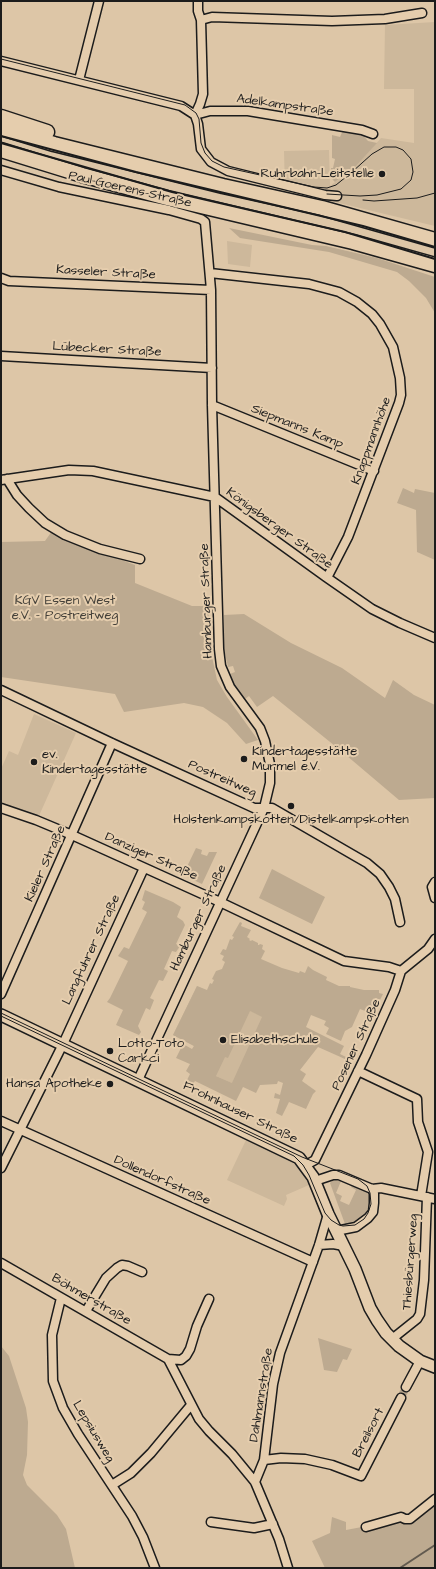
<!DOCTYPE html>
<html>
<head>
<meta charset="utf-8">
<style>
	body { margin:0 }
	#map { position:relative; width:436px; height:1569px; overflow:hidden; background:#ddc6a7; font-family:"Architects Daughter",sans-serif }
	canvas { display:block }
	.frame { position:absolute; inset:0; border:2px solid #1c1c1c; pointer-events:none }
</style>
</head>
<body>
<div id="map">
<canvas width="436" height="1569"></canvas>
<div class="frame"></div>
</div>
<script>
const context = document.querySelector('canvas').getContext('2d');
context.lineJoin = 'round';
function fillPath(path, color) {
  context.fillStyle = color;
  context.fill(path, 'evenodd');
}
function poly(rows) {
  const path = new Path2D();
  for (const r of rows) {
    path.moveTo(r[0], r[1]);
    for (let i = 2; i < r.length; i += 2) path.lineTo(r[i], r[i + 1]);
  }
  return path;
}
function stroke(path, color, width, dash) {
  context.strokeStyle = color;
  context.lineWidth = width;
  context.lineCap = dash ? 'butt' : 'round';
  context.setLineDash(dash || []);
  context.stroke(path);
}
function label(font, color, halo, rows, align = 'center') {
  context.font = font + ' "Architects Daughter",sans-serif';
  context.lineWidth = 4;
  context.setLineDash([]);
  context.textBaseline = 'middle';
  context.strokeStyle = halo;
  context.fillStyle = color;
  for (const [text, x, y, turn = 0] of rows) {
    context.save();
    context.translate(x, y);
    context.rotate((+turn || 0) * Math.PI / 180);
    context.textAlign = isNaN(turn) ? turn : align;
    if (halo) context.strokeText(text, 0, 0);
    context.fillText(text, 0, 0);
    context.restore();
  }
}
fillPath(poly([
	[435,22,435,226,285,190,284,151,329,150,330,186,356,166,381,138,414,143,414,89,384,89,385,25],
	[227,241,252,245,250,267,228,264],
	[34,714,76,733,38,818,1,806,1,769,9,751,18,755],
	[197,986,272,1021,240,1087,186,1062,194,1046,173,1035],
	[246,1140,288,1159,300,1169,309,1185,286,1195,287,1199,284,1206,227,1180]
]), '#cdb89b');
fillPath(poly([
	[343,130,362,134,368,141,377,143,356,166,335,182,331,178,331,168,333,168,335,159,332,158,332,135,340,137],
	[229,228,312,245,326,246,377,258,435,277,435,313,426,298,409,281,397,272,329,252,240,238],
	[403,488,414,493,415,489,435,493,435,560,417,552,416,510,397,503],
	[52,531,93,549,135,565,135,583,192,606,208,606,211,652,217,680,227,697,258,740,246,744,227,723,203,707,184,703,124,712,115,694,1,677,1,542,45,541],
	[244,614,291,643,342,668,385,698,393,680,414,695,435,705,435,798,399,800,340,750,273,696,257,707,249,696,245,699,233,683,230,674,235,672,233,666,228,667,224,649,224,615],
	[196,848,202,850,201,854,207,856,209,852,217,852,202,884,183,875],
	[272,869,325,897,312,924,259,898],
	[145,890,173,902,181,907,177,917,183,921,185,925,176,944,180,946,176,952,172,951,164,969,168,971,163,981,159,980,150,998,154,1000,150,1010,146,1008,138,1026,141,1032,139,1035,116,1025,123,1010,107,1002,110,998,128,961,118,956,124,947,129,949,147,912,142,909,145,902,142,900],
	[240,922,242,923,241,926,251,930,247,937,250,939,249,940,251,941,252,940,258,943,258,945,259,945,260,944,263,945,262,949,265,951,261,959,282,968,299,973,300,971,305,973,308,966,313,970,327,977,326,980,339,986,350,986,350,987,364,990,379,990,379,993,383,994,373,1014,360,1009,352,1027,345,1031,341,1041,326,1034,329,1028,324,1025,326,1021,311,1015,306,1027,344,1046,340,1054,346,1057,345,1059,318,1047,300,1070,306,1074,302,1081,316,1091,313,1094,306,1109,289,1102,282,1116,276,1113,280,1099,274,1098,275,1093,280,1095,283,1083,278,1081,277,1084,260,1085,256,1093,243,1087,236,1101,195,1081,193,1084,187,1080,190,1074,186,1071,190,1064,176,1058,183,1044,192,1049,194,1046,173,1035,197,986,207,990,210,983,212,984,214,980,212,979,216,971,222,969,225,962,222,960,224,956,220,954,223,949,226,950,230,939,232,940,234,937,232,936],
	[250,1011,262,1017,232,1083,216,1076,225,1057,228,1058],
	[333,1180,341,1181,336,1193,342,1196,340,1201,349,1205,356,1190,351,1187,352,1185,368,1192,370,1198,369,1208,361,1219,353,1223,345,1224,330,1183],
	[318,1338,352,1349,347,1360,343,1359,337,1372,324,1370],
	[1,1346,9,1356,26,1408,28,1422,27,1455,23,1475,27,1485,57,1515,66,1529,75,1568,1,1568],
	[435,1501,435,1568,325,1568,312,1541,330,1533,332,1517,346,1522,346,1530,399,1520,405,1521]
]), '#bdaa90');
stroke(poly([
	[400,1568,435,1545]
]), '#625a4f', 2);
stroke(poly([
	[401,1398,406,1387]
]), '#b6a48b', 8, [8, 4]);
const street = poly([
	[201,20,212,17,332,21,385,19,422,13],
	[1,61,181,106,195,115,198,124,201,149,211,162,228,171,325,195,337,196],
	[79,80,99,1],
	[195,115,210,111,248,111,362,130,373,134],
	[195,115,200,104,203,94,201,20,198,11,198,1],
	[1,170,59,187,169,210,201,219,205,222,211,290,212,405,219,649,221,666,230,687,260,728,265,741,270,764,270,783,264,808,138,1080],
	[210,273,309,284,339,292,357,302,372,314,380,324,393,347,400,378,401,395,399,403,348,537,329,574,326,577],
	[1,278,9,281,211,290],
	[1,356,212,368],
	[212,405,374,471],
	[7,479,17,495,29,508,45,523,65,535,100,549,140,559],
	[1,480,69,470,93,471,215,497,326,577,372,609,400,623,435,638],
	[1,690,112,743,254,808,272,808,367,863,380,874,389,887,395,899,400,922],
	[1,808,36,820,72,835,220,902,344,961,389,967,401,971],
	[435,882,432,887,435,898],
	[1,994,112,743],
	[358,1071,417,1099,418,1122,428,1152,421,1196],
	[1,1121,313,1262],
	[306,1165,315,1160,366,1055,395,990,401,971,428,949,435,939],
	[1,1168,63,1044,144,868],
	[315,1181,333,1175,339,1175,372,1189,381,1188,435,1199],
	[336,1231,356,1227,368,1218,373,1212,374,1203,374,1193,372,1189],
	[319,1245,333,1244,344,1246],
	[1,1263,168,1359,199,1419,209,1431,232,1454,255,1482,279,1539,288,1568],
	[61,1298,52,1335,53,1381,63,1408,78,1434,132,1516,143,1537,155,1568],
	[86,1311,106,1278,117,1268,122,1265,128,1266,142,1272],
	[392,1339,417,1319,420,1314,424,1280,427,1197],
	[168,1359,181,1360,186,1356,190,1349,197,1326,209,1299],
	[406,1387,420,1361],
	[264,1460,281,1458,305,1459,332,1465,361,1476,401,1398],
	[255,1482,264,1460,273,1384,280,1353,319,1245,328,1214],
	[112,1485,131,1473,151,1453,191,1405],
	[211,1522,254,1528,273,1524],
	[366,1527,401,1517,405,1519,410,1519,435,1499]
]);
const secondary = poly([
	[1,1015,299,1158,313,1177,328,1214,355,1269,370,1308,377,1320,386,1333,399,1346,420,1361,435,1367]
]);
const highway = poly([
	[1,117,47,132],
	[1,128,54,144,223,186,322,208,435,240],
	[1,150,82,175,167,198,353,242,435,265]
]);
stroke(street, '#1c1c1c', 11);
stroke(secondary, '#1c1c1c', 14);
stroke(highway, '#1c1c1c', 17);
stroke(street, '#e5cdad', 8);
stroke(secondary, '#e5cdad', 11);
stroke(highway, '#e5cdad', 14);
stroke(poly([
	[1,59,185,105,196,113,199,119,201,143,205,153,212,161,224,167,314,187,327,188,336,185,352,172,372,154,384,147,396,147,403,150,411,159,413,172,411,180,401,189,377,195,360,196,327,194],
	[363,200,374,201,417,198,435,193],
	[1,1013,302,1157,358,1179,367,1186,370,1193,371,1204,368,1213,364,1219,355,1225,343,1226,339,1225,331,1220,325,1213,309,1175,303,1165,294,1156,1,1016]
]), '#1c1c1c', 1);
stroke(poly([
	[1,136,136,172,363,226,435,247],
	[1,143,172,192,345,232,435,259]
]), '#1c1c1c', 2);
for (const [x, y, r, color] of [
	[382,174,4,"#1c1c1c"],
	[244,759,4,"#1c1c1c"],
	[34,762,4,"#1c1c1c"],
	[291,806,4,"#1c1c1c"],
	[223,1040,4,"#1c1c1c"],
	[110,1051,4,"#1c1c1c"],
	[110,1084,4,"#1c1c1c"]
]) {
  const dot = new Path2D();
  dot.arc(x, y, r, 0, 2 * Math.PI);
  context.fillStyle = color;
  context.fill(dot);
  stroke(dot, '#e5cdad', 1.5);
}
label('13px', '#1c1c1c', '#e5cdad', [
	["Adelkampstraße",285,106,8],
	["Paul-Goerens-Straße",130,190,13],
	["Kasseler Straße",106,273,3],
	["Lübecker Straße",107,350,3],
	["Siepmanns Kamp",297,427,22],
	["Knappmannhöhe",372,441,-70],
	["Königsberger Straße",279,529,36],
	["Hamburger Straße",207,601,-92],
	["Postreitweg",222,779,24],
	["Danziger Straße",151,857,24],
	["Kieler Straße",46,864,-66],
	["Hamburger Straße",199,918,-65],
	["Langfuhrer Straße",92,950,-65],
	["Posener Straße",357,1045,-65],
	["Frohnhauser Straße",240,1113,26],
	["Dollendorfstraße",162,1181,24],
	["Thiesbürgerweg",411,1262,-86],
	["Böhmerstraße",91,1300,30],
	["Dahlmannstraße",262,1395,-81],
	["Lepsiusweg",93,1432,59],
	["Breilsort",369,1433,-63]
]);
label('13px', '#1c1c1c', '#e5cdad', [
	["Ruhrbahn-Leitstelle",374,174,"right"],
	["Kindertagesstätte",252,752],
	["Murmel e.V.",252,767],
	["ev.",42,755],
	["Kindertagesstätte",42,770],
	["Holstenkampskotten/Distelkampskotten",291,820,"center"],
	["Elisabethschule",231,1040],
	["Lotto-Toto",118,1044],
	["Carkci",118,1059],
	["Hansa Apotheke",102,1084,"right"]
], 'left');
label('13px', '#444039', '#e5cdad', [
	["KGV Essen West",65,601],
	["e.V. - Postreitweg",65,616]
]);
</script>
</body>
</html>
